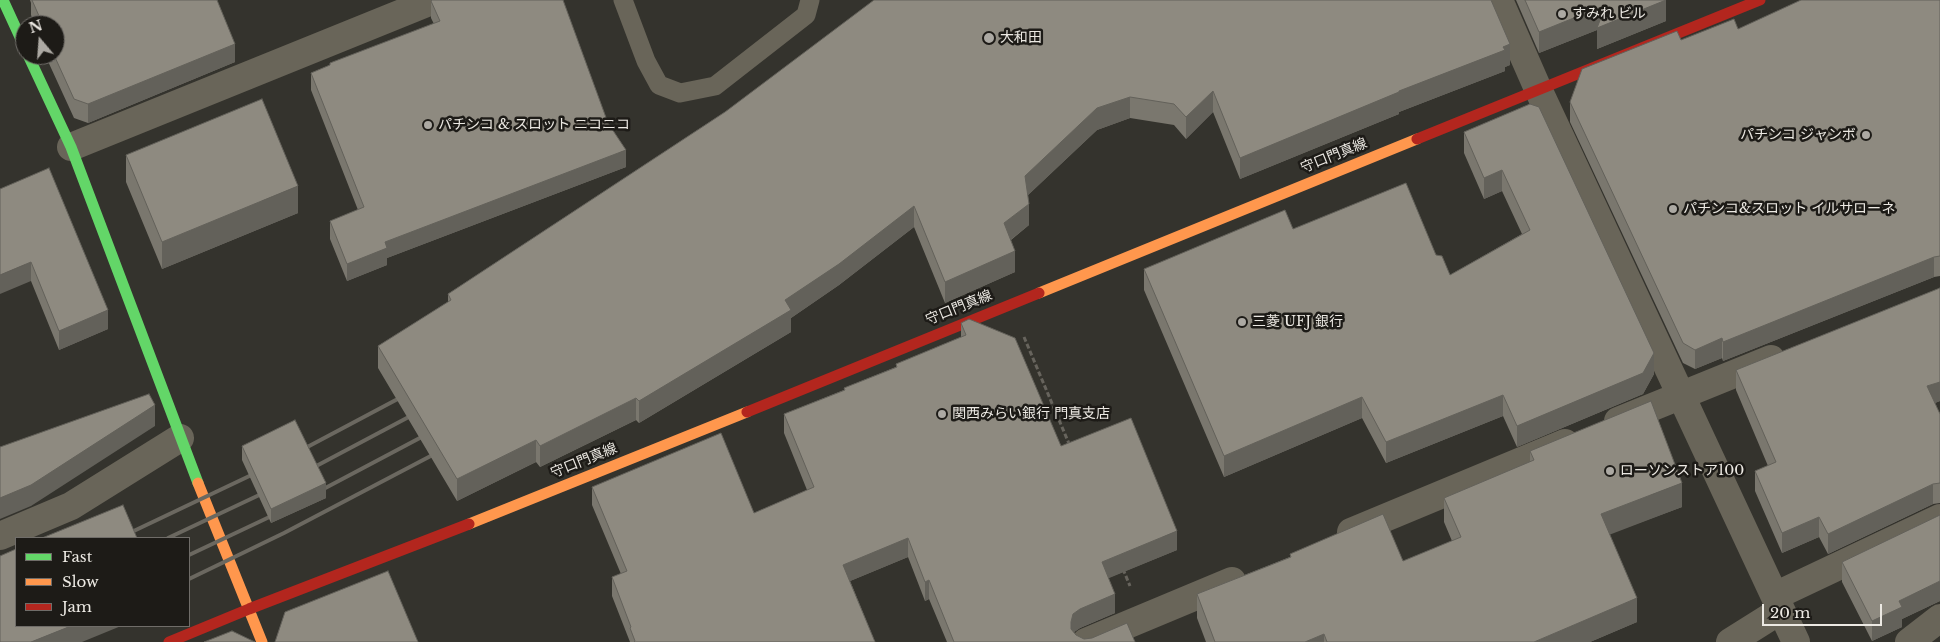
<!DOCTYPE html>
<html>
<head>
<meta charset="utf-8">
<style>
	body { margin:0 }
	#map { position:relative; width:1940px; height:642px; overflow:hidden; background:#34332d; font-family:"Libre Baskerville",serif }
	canvas { display:block }
	.legend { position:absolute; left:15px; top:537px; width:175px; height:90px; box-sizing:border-box; background:#1d1b17; border:1px solid #706d69; margin:0; padding:6px 9px; list-style:none; font-size:15px; color:#ece9e3 }
	.legend li { display:flex; align-items:center; gap:10px; height:25px }
	.legend b { width:25px; border:1px solid #706d69 }
	.north { position:absolute; left:15px; top:15px; width:50px; height:50px; box-sizing:border-box; background:#1d1b17; border:1px solid #706d69; border-radius:50%; rotate:342deg; font-size:14px; font-weight:700; line-height:20px; text-align:center; color:#ece9e3 }
	.north::after { content:''; display:block; margin:auto; width:18px; height:22px; background:#aca9a3; clip-path:polygon(50% 0,100% 100%,50% 72%,0 100%) }
	.scale { position:absolute; left:1762px; top:604px; width:120px; height:22px; box-sizing:border-box; border:2px solid #ece9e3; border-top:0; padding-left:6px; font-size:15px; line-height:18px; white-space:nowrap; color:#ece9e3; -webkit-text-stroke:4px #1d1b17; paint-order:stroke }
</style>
</head>
<body>
<div id="map">
<canvas width="1940" height="642"></canvas>
<ul class="legend">
<li><b style="height:6px;background:#63d668"></b>Fast</li>
<li><b style="height:6px;background:#ff974d"></b>Slow</li>
<li><b style="height:6px;background:#b3261e"></b>Jam</li>
</ul>
<div class="north">N</div>
<div class="scale">20 m</div>
</div>
<script>
const context = document.querySelector('canvas').getContext('2d');
context.lineJoin = 'round';
function poly(rows) {
  const path = new Path2D();
  for (const r of rows) {
    path.moveTo(r[0], r[1]);
    for (let i = 2; i < r.length; i += 2) path.lineTo(r[i], r[i + 1]);
  }
  return path;
}
function stroke(path, color, width, dash) {
  context.strokeStyle = color;
  context.lineWidth = width;
  context.lineCap = dash ? 'butt' : 'round';
  context.setLineDash(dash || []);
  context.stroke(path);
}
function fillPath(path, color) {
  context.fillStyle = color;
  context.fill(path, 'evenodd');
}
function label(font, color, halo, rows, align = 'center') {
  context.font = font + ' "Libre Baskerville","Noto Sans JP",serif';
  context.lineWidth = 5;
  context.setLineDash([]);
  context.textBaseline = 'middle';
  context.strokeStyle = halo;
  context.fillStyle = color;
  for (const [text, x, y, turn = 0] of rows) {
    context.save();
    context.translate(x, y);
    context.rotate((+turn || 0) * Math.PI / 180);
    context.textAlign = isNaN(turn) ? turn : align;
    if (halo) context.strokeText(text, 0, 0);
    context.fillText(text, 0, 0);
    context.restore();
  }
}
stroke(poly([
	[1024,337,1070,446],
	[1123,569,1130,586]
]), '#67645d', 3, [5, 2.5]);
stroke(poly([
	[623,0,646,61,659,85,680,93,715,86,806,15,810,0]
]), '#696559', 19);
stroke(poly([
	[1499,0,1538,89,1796,642],
	[71,147,434,0],
	[1618,421,1771,359],
	[1351,532,1565,443],
	[0,536,71,506,180,438],
	[1775,596,1940,518],
	[1086,642,1232,581],
	[1730,642,1781,610],
	[1909,642,1940,618]
]), '#696559', 28);
stroke(poly([
	[3,0,25,48],
	[28,55,71,147,198,483]
]), '#63d668', 11);
stroke(poly([
	[1039,293,1417,139],
	[198,483,262,642],
	[469,524,747,412]
]), '#ff974d', 11);
stroke(poly([
	[1417,139,1760,0],
	[747,412,1039,293],
	[169,642,249,609,469,524]
]), '#b3261e', 11);
stroke(poly([
	[296,453,409,393],
	[305,472,420,411],
	[314,494,433,431],
	[119,538,262,470],
	[168,538,272,489],
	[189,555,280,512],
	[189,579,284,533,444,449]
]), '#6b6860', 4);
fillPath(poly([
	[30,0,217,0,235,62,88,123,74,118,46,57,46,55,55,55,55,25,35,25,31,15,31,3],
	[1516,0,1666,0,1666,21,1597,49,1597,30,1539,53],
	[1940,0,1940,276,1934,277,1723,361,1722,358,1695,369,1683,363,1570,122,1570,102,1681,40,1738,29],
	[431,1,608,123,626,167,387,258,387,265,347,281,330,239,330,221,358,210,311,90,311,73,330,65,330,63,434,24,431,18],
	[1510,65,1505,67,1505,71,1399,112,1399,114,1240,179,1213,112,1186,139,1174,125,1130,118,1097,130,1028,195,1029,225,1011,240,1015,272,945,303,914,227,839,285,791,318,791,332,639,423,636,420,540,467,536,462,457,501,378,368,378,346,448,302,448,294,725,112],
	[1530,104,1654,374,1643,394,1517,447,1503,416,1386,463,1362,418,1224,477,1144,290,1144,269,1293,229,1436,255,1450,275,1522,234,1502,191,1484,199,1464,153,1464,132],
	[126,155,298,213,162,269,126,182],
	[0,189,108,329,59,350,31,281],
	[1940,288,1940,401,1935,403,1940,414,1940,503,1933,504,1828,554,1819,537,1782,553,1755,491,1755,471,1768,466,1736,390,1736,370],
	[961,323,1061,446,1177,550,1108,578,1115,613,1080,628,1074,632,1076,635,1084,639,1135,642,947,642,929,599,925,601,908,557,850,581,875,642,630,642,612,596,612,577,621,574,592,505,592,487,754,513,807,490,784,433,784,414,844,390,844,388,896,367,896,364,961,337],
	[242,446,326,498,271,523,242,460],
	[1530,451,1682,507,1609,534,1637,622,1590,642,1206,642,1197,618,1197,594,1290,557,1290,554,1403,561,1452,541,1444,522,1444,498,1530,462],
	[1940,515,1940,601,1902,619,1902,627,1872,641,1842,582,1842,562]
]), '#7a776e');
fillPath(poly([
	[1666,0,1666,21,1597,49,1597,30,1539,53,1539,32,1606,5],
	[235,44,235,62,88,123,88,104],
	[1510,44,1510,65,1505,67,1505,71,1399,112,1399,114,1240,179,1240,158],
	[1213,91,1213,112,1186,139,1186,117],
	[1130,97,1130,118,1097,130,1025,198,1025,176,1097,108],
	[626,150,626,167,387,258,387,265,347,281,347,264,385,242],
	[1502,170,1502,191,1484,199,1484,178],
	[298,186,298,213,162,269,162,242],
	[1029,204,1029,225,1004,245,1004,223],
	[914,206,914,227,839,285,791,318,791,332,639,423,639,401,785,300],
	[1015,251,1015,272,945,303,945,282],
	[1934,257,1934,277,1723,361,1723,342],
	[31,262,31,281,0,294,0,275],
	[108,310,108,329,59,350,59,331],
	[1722,338,1722,358,1695,369,1695,350],
	[1654,353,1654,374,1643,394,1517,447,1517,426],
	[1940,382,1940,401,1927,406,1927,386],
	[1503,395,1503,416,1386,463,1386,442],
	[1362,397,1362,418,1224,477,1224,456],
	[636,398,636,420,540,467,540,446],
	[155,405,155,426,31,506,0,519,0,498],
	[536,440,536,462,457,501,457,479],
	[326,483,326,498,271,523,271,509],
	[1682,483,1682,507,1601,538,1601,514],
	[1933,484,1933,504,1828,554,1828,534],
	[1819,517,1819,537,1782,553,1782,533],
	[1177,531,1177,550,1102,581,1102,562],
	[908,538,908,557,843,584,843,565],
	[929,580,929,599,925,601,925,582],
	[1940,581,1940,601,1902,619,1902,627,1872,641,1872,621,1899,601],
	[1115,594,1115,613,1080,628,1073,633,1071,640,1071,622,1073,614,1080,609],
	[1637,598,1637,622,1590,642,1534,642],
	[71,626,121,626,82,642,31,642],
	[1324,634,1324,642,1305,642]
]), '#63615a');
const building = poly([
	[32,0,217,0,235,44,88,104,74,99,54,55,55,55,55,25,43,25,32,0],
	[432,0,563,0,608,123,626,150,385,242,387,248,347,264,330,221,364,207,311,73,330,65,330,63,440,21,431,1,432,0],
	[874,0,1491,0,1510,44,1503,47,1505,50,1399,91,1399,92,1240,158,1213,91,1186,117,1174,104,1130,97,1097,108,1025,176,1029,204,1004,223,1015,251,945,282,914,206,839,264,785,300,791,310,639,401,636,398,540,446,536,440,457,479,378,346,451,300,448,294,725,112,874,0],
	[1525,0,1666,0,1597,28,1606,5,1539,32,1525,0],
	[1801,0,1940,0,1940,256,1934,257,1723,342,1722,338,1695,350,1683,343,1570,102,1582,69,1677,31,1681,40,1734,19,1738,29,1801,0],
	[262,99,298,186,162,242,126,155,262,99],
	[1530,104,1539,107,1654,353,1643,373,1517,426,1503,395,1386,442,1362,397,1224,456,1144,269,1285,210,1293,229,1406,183,1436,255,1442,256,1450,275,1530,230,1502,170,1484,178,1464,132,1530,104],
	[49,168,108,310,59,331,31,262,0,275,0,189,49,168],
	[1940,288,1940,382,1927,386,1940,414,1940,483,1933,484,1828,534,1819,517,1782,533,1755,471,1776,462,1736,370,1940,288],
	[969,319,1015,338,1061,446,1131,418,1177,531,1102,562,1115,594,1080,609,1073,614,1071,622,1071,629,1076,635,1084,639,1092,638,1127,623,1135,642,954,642,929,580,925,582,908,538,843,565,875,642,634,642,635,641,630,628,631,627,612,577,627,571,592,487,721,433,754,513,814,487,784,414,845,390,844,388,897,367,896,364,966,335,961,323,969,319],
	[149,394,155,405,31,485,0,498,0,447,149,394],
	[1651,401,1682,483,1601,514,1637,598,1534,642,1327,642,1324,634,1305,642,1215,642,1197,594,1291,557,1290,554,1383,514,1403,561,1461,537,1444,498,1534,460,1530,451,1651,401],
	[295,420,326,483,271,509,242,446,295,420],
	[123,505,137,538,42,538,123,505],
	[1940,515,1940,581,1899,601,1902,607,1872,621,1842,562,1940,515],
	[16,549,16,626,71,626,31,642,0,642,0,556,16,549],
	[388,571,418,642,275,642,285,612,388,571],
	[232,631,255,642,204,642,232,631]
]);
fillPath(building, '#8e8a80');
stroke(building, '#63615a', 1);
for (const [x, y, r, color] of [
	[1562,14,5,"#aca9a3"],
	[989,38,6,"#aca9a3"],
	[428,125,5,"#aca9a3"],
	[1866,135,5,"#aca9a3"],
	[1673,209,5,"#aca9a3"],
	[1242,322,5,"#aca9a3"],
	[942,414,5,"#aca9a3"],
	[1610,471,5,"#aca9a3"]
]) {
  const dot = new Path2D();
  dot.arc(x, y, r, 0, 2 * Math.PI);
  context.fillStyle = color;
  context.fill(dot);
  stroke(dot, '#1d1b17', 2);
}
label('14px', '#ece9e3', '#1d1b17', [
	["すみれ ビル",1572,14],
	["大和田",1000,38],
	["パチンコ & スロット ニコニコ",438,125],
	["パチンコ ジャンボ",1856,135,"right"],
	["パチンコ&スロット イルサローネ",1683,209],
	["三菱 UFJ 銀行",1252,322],
	["関西みらい銀行 門真支店",952,414],
	["ローソンストア100",1620,471]
], 'left');
label('14px', '#ece9e3', '#1d1b17', [
	["守口門真線",1334,156,-22],
	["守口門真線",959,308,-22],
	["守口門真線",584,461,-22]
]);
</script>
</body>
</html>
